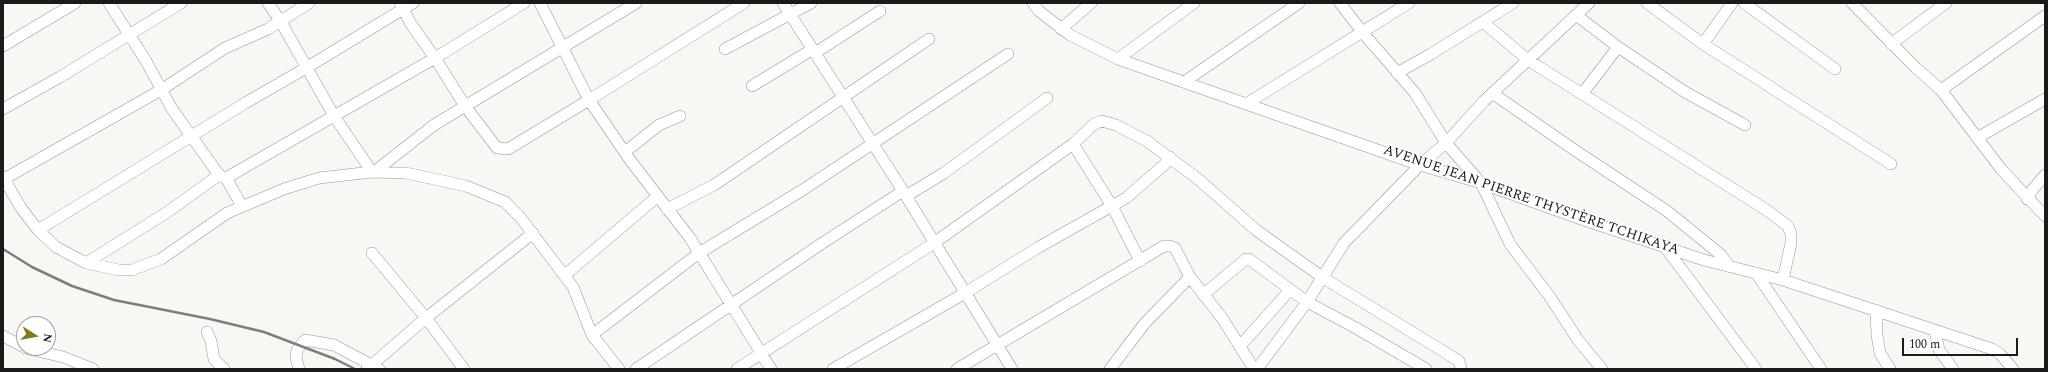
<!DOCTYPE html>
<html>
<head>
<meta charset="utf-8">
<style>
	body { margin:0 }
	#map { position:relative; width:2048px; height:372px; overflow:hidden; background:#f9f7f4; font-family:Spectral,serif }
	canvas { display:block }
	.frame { position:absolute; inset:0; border:4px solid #1b1a19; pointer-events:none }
	.north { position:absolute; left:16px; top:316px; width:40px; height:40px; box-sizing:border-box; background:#fff; border:1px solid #a4a3a3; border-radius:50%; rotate:101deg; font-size:11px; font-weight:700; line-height:16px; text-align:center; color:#1b1a19 }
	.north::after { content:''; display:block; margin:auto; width:14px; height:18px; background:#81771c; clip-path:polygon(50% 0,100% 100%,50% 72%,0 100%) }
	.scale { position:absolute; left:1902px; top:338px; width:116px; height:18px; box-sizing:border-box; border:2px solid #1b1a19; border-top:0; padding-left:5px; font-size:12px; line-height:14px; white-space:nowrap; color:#1b1a19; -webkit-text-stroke:3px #fff; paint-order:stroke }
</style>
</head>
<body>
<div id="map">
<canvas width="2048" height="372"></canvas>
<div class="frame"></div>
<div class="north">N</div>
<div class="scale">100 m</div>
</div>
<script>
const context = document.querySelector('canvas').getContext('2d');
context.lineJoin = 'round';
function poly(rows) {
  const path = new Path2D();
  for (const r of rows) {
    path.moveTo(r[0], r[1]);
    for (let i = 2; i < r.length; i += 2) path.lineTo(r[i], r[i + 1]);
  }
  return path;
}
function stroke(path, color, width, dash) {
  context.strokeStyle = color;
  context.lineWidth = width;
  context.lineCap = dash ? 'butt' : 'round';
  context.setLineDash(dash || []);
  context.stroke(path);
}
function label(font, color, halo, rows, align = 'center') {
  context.font = font + ' Spectral,serif';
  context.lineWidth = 3.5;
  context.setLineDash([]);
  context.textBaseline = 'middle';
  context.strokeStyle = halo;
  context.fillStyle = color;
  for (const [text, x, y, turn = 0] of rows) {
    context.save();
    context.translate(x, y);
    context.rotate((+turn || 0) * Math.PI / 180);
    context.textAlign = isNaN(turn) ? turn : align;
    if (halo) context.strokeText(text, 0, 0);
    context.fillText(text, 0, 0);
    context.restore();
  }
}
const minor = poly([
	[109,3,146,61,172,109,219,175,226,178,242,206],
	[268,3,281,22,334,116,372,172],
	[400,3,411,24,435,58,465,106,497,148,508,149,589,100,630,160,690,238,771,369],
	[540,3,589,100,744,3],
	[783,3,898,183,1012,369],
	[1033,3,1039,11,1070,35,1118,59,1420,165,1481,183,1584,220,1704,260,1783,280,1992,349,2000,354,2013,369],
	[1340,3,1363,33,1415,93,1446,143,1481,183,1510,244,1550,297,1578,340,1602,369],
	[1647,3,1703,44,1891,164],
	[1744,3,1835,69],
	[1852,3,1916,68,1941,90,2001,169,2045,216],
	[1576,15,1618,47,1685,92,1745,125],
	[1483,22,1528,60,1765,209,1788,226,1791,234,1791,243,1783,280],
	[1061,29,1091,3],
	[1703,44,1732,3],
	[1891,44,1946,3],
	[3,46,75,3],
	[725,49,811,3],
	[815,53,880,11],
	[1118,59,1194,3],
	[1397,73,1431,54,1513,3],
	[1184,82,1299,3],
	[752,86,813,49],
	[1941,90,2045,16],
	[1492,93,1576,151,1667,211,1721,255,1730,267],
	[1582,94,1618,47],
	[1246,104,1409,3],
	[3,109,60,77,181,3],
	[1977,138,2045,99],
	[1073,144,1112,206,1140,261],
	[625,152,659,125,680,116],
	[374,172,434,125,636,3],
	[3,177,21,208,38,230,56,247,86,263,119,270,132,270,161,259,227,213,284,189,319,178,372,172,406,173,466,186,505,202,520,217,573,287,592,335,619,369],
	[226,178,435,58,524,3],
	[4,179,161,90,225,48,268,29,309,3],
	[906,196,944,173,1047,98],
	[2027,199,2033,189,2045,175],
	[667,209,714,185,929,39],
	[38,230,247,102,306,68,413,3],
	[1665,247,1756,369],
	[372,253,426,318,464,369],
	[86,263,169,211,219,175],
	[1756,273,1821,369],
	[565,275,658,196],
	[1203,295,1246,259,1249,259,1307,302,1356,328,1426,369],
	[1876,310,1877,335,1880,353,1890,369],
	[1935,331,1939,350,1953,369],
	[207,332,211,341,214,359,224,369],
	[592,335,699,253,801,191,1008,54],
	[3,336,24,347],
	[1241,345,1290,290],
	[25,348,63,357,93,369],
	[299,369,296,358,297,350,305,340,334,345,379,369],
	[367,369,426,318,533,233],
	[636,369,821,244,903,191],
	[737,369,934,243,1073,144,1094,124,1102,121,1116,125,1147,141,1198,179,1256,230,1322,277,1459,361,1461,369],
	[833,369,965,293,1039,247,1126,198,1164,165,1170,157],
	[957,369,1164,246,1170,246,1175,248,1190,277,1222,318,1254,369],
	[1110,369,1145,323,1190,277],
	[1257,369,1307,302,1344,243,1420,165,1446,143,1484,101,1589,3]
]);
stroke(minor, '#979693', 12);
stroke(minor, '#fff', 11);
stroke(poly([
	[3,249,32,267,72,286,114,300,210,319,264,332,335,359,355,369]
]), '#807e7c', 2.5);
label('14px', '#1b1a19', '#fff', [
	["AVENUE JEAN PIERRE THYSTÈRE TCHIKAYA",1531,201,19]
]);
</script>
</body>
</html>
